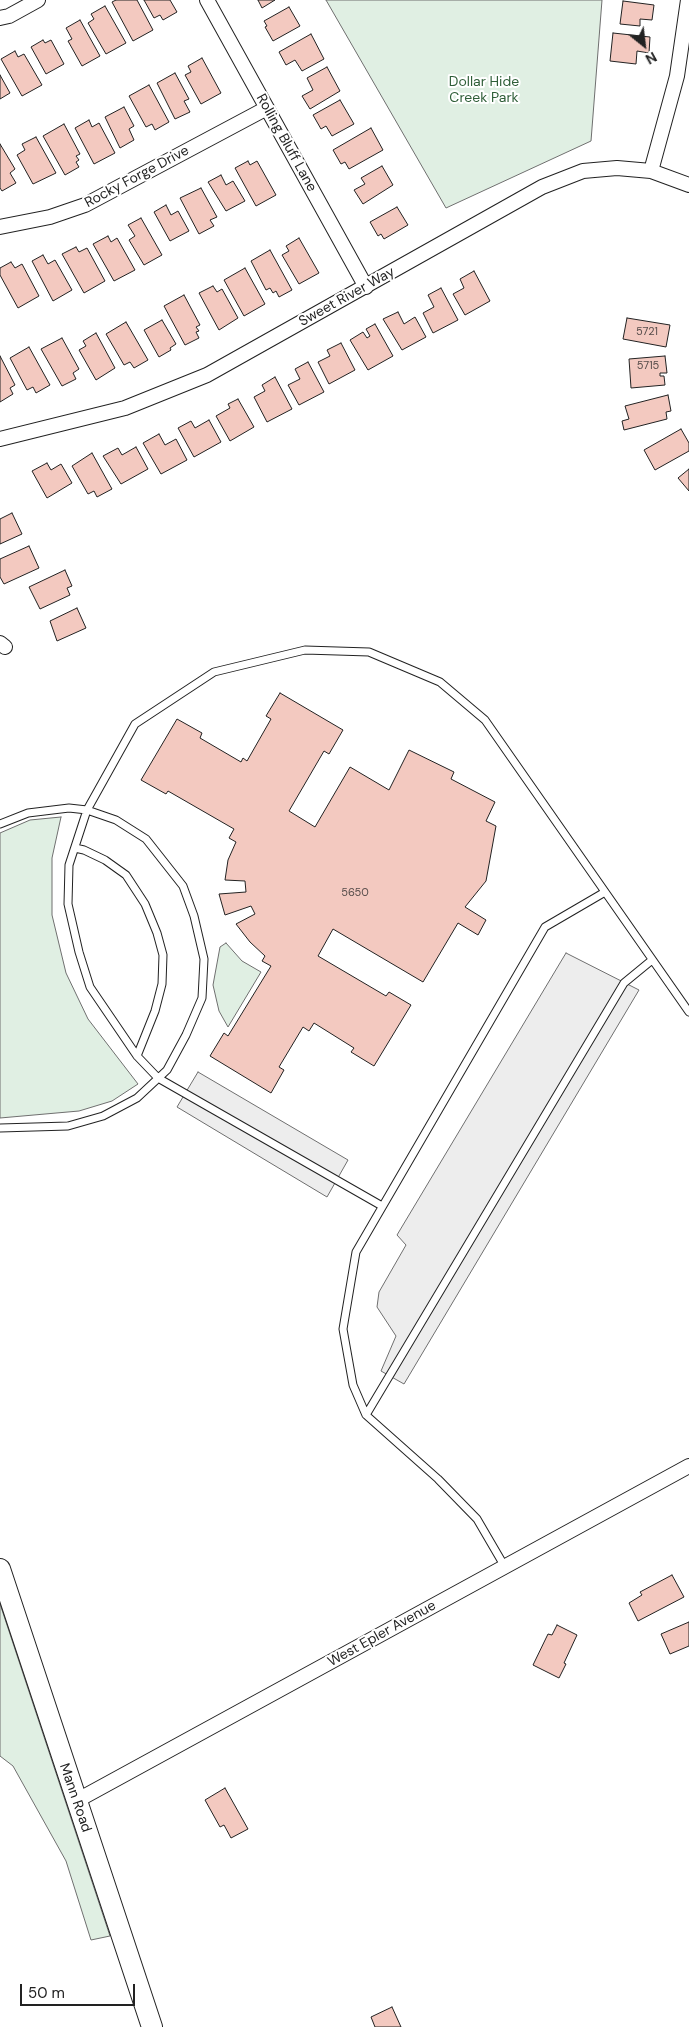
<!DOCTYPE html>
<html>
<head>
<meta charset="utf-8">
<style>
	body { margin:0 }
	#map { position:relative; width:689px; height:2027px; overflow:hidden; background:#fff; font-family:"DM Sans",sans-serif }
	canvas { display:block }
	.north { position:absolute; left:619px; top:20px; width:50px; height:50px; -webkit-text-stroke:4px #fff; paint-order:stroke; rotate:151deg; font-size:14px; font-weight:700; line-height:20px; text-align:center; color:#222 }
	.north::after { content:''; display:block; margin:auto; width:18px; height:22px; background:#222; clip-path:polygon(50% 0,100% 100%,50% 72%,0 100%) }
	.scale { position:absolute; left:20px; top:1984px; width:115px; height:22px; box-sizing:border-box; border:2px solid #222; border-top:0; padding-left:6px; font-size:15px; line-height:18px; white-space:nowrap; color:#222; -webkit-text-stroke:4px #fff; paint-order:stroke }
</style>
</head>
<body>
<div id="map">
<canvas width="689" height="2027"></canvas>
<div class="north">N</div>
<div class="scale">50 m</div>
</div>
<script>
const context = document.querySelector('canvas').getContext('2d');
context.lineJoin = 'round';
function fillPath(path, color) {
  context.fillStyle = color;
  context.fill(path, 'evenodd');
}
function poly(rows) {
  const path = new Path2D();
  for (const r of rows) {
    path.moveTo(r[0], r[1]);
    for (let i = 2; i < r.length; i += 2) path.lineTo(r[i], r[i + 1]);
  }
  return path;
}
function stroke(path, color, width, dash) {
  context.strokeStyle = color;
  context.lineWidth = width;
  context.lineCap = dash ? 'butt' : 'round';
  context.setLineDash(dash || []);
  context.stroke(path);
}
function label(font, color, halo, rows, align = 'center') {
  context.font = font + ' "DM Sans",sans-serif';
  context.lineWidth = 4;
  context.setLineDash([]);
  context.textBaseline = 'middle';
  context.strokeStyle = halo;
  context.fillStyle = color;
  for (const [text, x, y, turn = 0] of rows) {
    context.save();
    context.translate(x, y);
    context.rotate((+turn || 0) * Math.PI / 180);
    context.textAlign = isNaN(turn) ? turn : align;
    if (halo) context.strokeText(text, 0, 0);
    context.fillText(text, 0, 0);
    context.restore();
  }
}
const green = poly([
	[326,0,602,0,591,141,446,208,326,0],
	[61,817,52,858,52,915,66,973,88,1019,138,1084,112,1101,79,1111,0,1118,0,833,30,820,61,817],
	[226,943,242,961,261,972,228,1027,219,1011,213,985,220,947,226,943],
	[0,1604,110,1936,91,1940,66,1861,13,1766,0,1756,0,1604]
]);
fillPath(green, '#e0efe3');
stroke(green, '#6f6f6f', 1);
const parking = poly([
	[566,953,639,990,404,1384,381,1371,396,1336,377,1307,379,1292,406,1245,397,1235,566,953],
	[198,1072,348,1160,327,1197,177,1107,198,1072]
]);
fillPath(parking, '#ededed');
stroke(parking, '#6f6f6f', 1);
const building = poly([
	[116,0,137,0,153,30,133,41,112,2,116,0],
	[144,0,170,0,177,12,163,20,160,15,154,18,144,0],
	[258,0,275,0,262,8,258,0],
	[623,1,654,5,652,20,640,19,640,26,620,24,623,1],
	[105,6,126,43,106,54,88,23,94,19,91,14,105,6],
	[289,7,300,26,273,41,265,27,267,26,264,21,289,7],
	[80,20,100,56,82,66,68,41,72,39,66,28,80,20],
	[613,33,650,37,649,53,637,51,636,64,610,61,613,33],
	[311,34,324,59,302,71,295,60,286,65,279,52,311,34],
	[43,40,45,43,51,40,64,64,46,74,31,47,43,40],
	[15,51,18,57,24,54,42,85,22,96,1,59,15,51],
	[202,58,221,93,201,104,185,75,191,72,188,66,202,58],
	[327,67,340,91,310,109,302,96,313,90,307,78,327,67],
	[175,73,189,99,184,101,190,112,175,119,157,83,175,73],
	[0,75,10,93,0,99,0,75],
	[149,85,169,122,155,130,152,124,146,127,129,96,149,85],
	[340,100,354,124,332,136,326,126,321,129,313,115,340,100],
	[124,107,134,126,129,129,134,140,120,148,105,117,124,107],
	[89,120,92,127,99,123,115,153,94,164,75,128,89,120],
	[64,124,80,154,76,156,79,160,76,162,79,167,65,175,43,136,64,124],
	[371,128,383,150,349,169,345,162,341,164,333,150,371,128],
	[36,137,56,173,33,184,17,155,25,150,22,144,36,137],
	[0,144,15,169,10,173,16,183,2,191,0,188,0,144],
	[248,161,250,165,257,161,276,195,256,206,235,168,248,161],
	[382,166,393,185,363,204,354,190,365,184,361,178,382,166],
	[221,175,226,185,233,181,245,201,226,211,208,182,221,175],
	[201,188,217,217,210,220,214,226,199,234,180,198,201,188],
	[166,205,171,215,178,211,189,231,170,241,154,212,166,205],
	[397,207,408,225,384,239,381,234,378,236,370,222,397,207],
	[141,218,162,255,144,265,129,240,135,236,128,225,141,218],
	[108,236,111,242,117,238,135,270,114,281,93,244,108,236],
	[299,238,319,273,299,284,282,255,289,251,286,246,299,238],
	[76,247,79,252,87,248,105,281,84,293,62,254,76,247],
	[270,250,292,290,279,297,276,291,273,293,270,288,266,290,251,261,270,250],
	[43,255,48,264,55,260,72,290,53,301,32,261,43,255],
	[11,262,15,268,22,264,39,296,18,308,0,275,0,268,11,262],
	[245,268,265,304,244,316,224,280,245,268],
	[474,271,490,301,465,315,453,294,464,288,460,279,474,271],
	[213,286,217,292,222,289,238,318,219,330,199,293,213,286],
	[441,288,458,320,433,333,423,313,434,307,428,295,441,288],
	[184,295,200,325,196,327,199,331,196,332,199,338,185,345,164,306,184,295],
	[398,312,404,324,415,317,426,337,402,350,383,319,398,312],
	[627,318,670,325,666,347,623,339,627,318],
	[162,320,176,344,170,348,171,350,159,357,144,330,162,320],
	[126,322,148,360,134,368,130,362,124,365,106,334,126,322],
	[375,324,393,356,368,370,350,340,363,332,367,338,370,336,366,329,375,324],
	[96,333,115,368,96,380,79,350,86,346,83,341,96,333],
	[62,338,79,369,73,373,76,379,62,386,41,349,62,338],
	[341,343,355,370,329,384,318,362,330,356,327,350,341,343],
	[29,347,50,385,36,393,33,387,27,390,10,358,29,347],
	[0,356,15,385,10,388,13,394,0,402,0,356],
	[665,356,667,373,660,373,660,376,664,376,665,385,631,388,629,359,665,356],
	[308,362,324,392,299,405,288,385,300,379,295,369,308,362],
	[275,377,292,409,267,422,254,397,265,391,262,385,275,377],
	[668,395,671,411,666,412,667,419,624,430,622,421,629,419,625,406,668,395],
	[238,399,254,427,230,441,216,416,230,408,228,404,238,399],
	[209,420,221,442,194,457,178,428,191,421,195,428,209,420],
	[681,429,689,443,689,451,655,470,644,450,681,429],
	[159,434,165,445,176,439,187,460,161,474,143,443,159,434],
	[136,447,148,469,121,484,103,456,118,448,122,455,136,447],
	[92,453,112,489,97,497,94,491,88,494,72,466,92,453],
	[47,463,51,470,61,464,72,483,47,498,32,471,47,463],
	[689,469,689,491,678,478,689,469],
	[12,513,22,534,0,544,0,519,12,513],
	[29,546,39,568,4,584,0,577,0,559,29,546],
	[65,570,72,586,67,588,70,595,40,609,29,587,65,570],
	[77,608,86,628,57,641,50,621,77,608],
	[280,693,343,730,329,754,324,751,289,811,315,827,350,767,389,790,409,750,454,772,451,779,495,802,486,821,496,826,486,881,465,907,486,920,478,935,458,923,423,982,333,929,318,956,386,996,389,992,411,1005,374,1066,351,1052,354,1048,314,1023,309,1031,303,1027,279,1067,284,1070,271,1093,210,1056,224,1033,228,1036,271,966,262,961,265,956,250,942,236,924,255,914,251,906,225,915,219,894,246,892,245,881,225,880,228,860,236,842,229,838,234,829,168,791,166,794,141,780,177,719,202,733,200,738,241,762,243,758,247,761,271,719,266,716,280,693],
	[672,1575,684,1597,638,1621,629,1603,642,1595,640,1592,672,1575],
	[689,1622,689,1646,670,1654,661,1634,689,1622],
	[557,1625,577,1635,564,1663,566,1664,559,1678,533,1665,548,1634,552,1635,557,1625],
	[225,1788,248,1829,231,1838,224,1825,220,1827,205,1800,225,1788],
	[392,2007,401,2027,375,2027,371,2017,392,2007]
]);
fillPath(building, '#f3c9c0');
stroke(building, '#222', 1);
const service = poly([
	[0,824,28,813,69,808,87,810,116,820,146,839,183,886,194,916,204,959,202,998,186,1035,167,1070,137,1098,103,1116,68,1126,0,1128],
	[75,848,84,850,105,860,126,875,145,904,157,933,163,955,162,984,155,1011,137,1056],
	[382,1206,158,1078,137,1056,90,987,79,952,68,904,69,865,87,810,135,724,214,672,305,650,369,652,440,682,485,720,689,1012],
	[366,1415,624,983,652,960],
	[505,1567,477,1519,438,1479,366,1415,353,1385,343,1329,356,1252,545,927,605,892]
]);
const minor = poly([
	[207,0,366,287],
	[0,18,9,16,38,0],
	[651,171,677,76,688,0],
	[0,227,50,217,85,205,267,108],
	[0,439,125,408,207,375,542,187,583,171,617,168,651,171,689,185],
	[0,643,5,647],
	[76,1801,689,1466]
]);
const secondary = poly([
	[0,1569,152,2027]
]);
stroke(service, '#222', 9);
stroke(minor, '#222', 16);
stroke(secondary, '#222', 22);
stroke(service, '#fff', 7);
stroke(minor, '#fff', 14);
stroke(secondary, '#fff', 20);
label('11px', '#564c4a', null, [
	["5721",647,332],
	["5715",648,366],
	["5650",355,893]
]);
label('14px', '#2f5e38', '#fff', [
	["Dollar Hide",484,82],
	["Creek Park",484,98]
]);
label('14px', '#222', '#fff', [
	["Rolling Bluff Lane",286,143,61],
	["Rocky Forge Drive",137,177,-28],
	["Sweet River Way",347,297,-29],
	["West Epler Avenue",382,1634,-29],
	["Mann Road",75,1798,71]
]);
</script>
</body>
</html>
